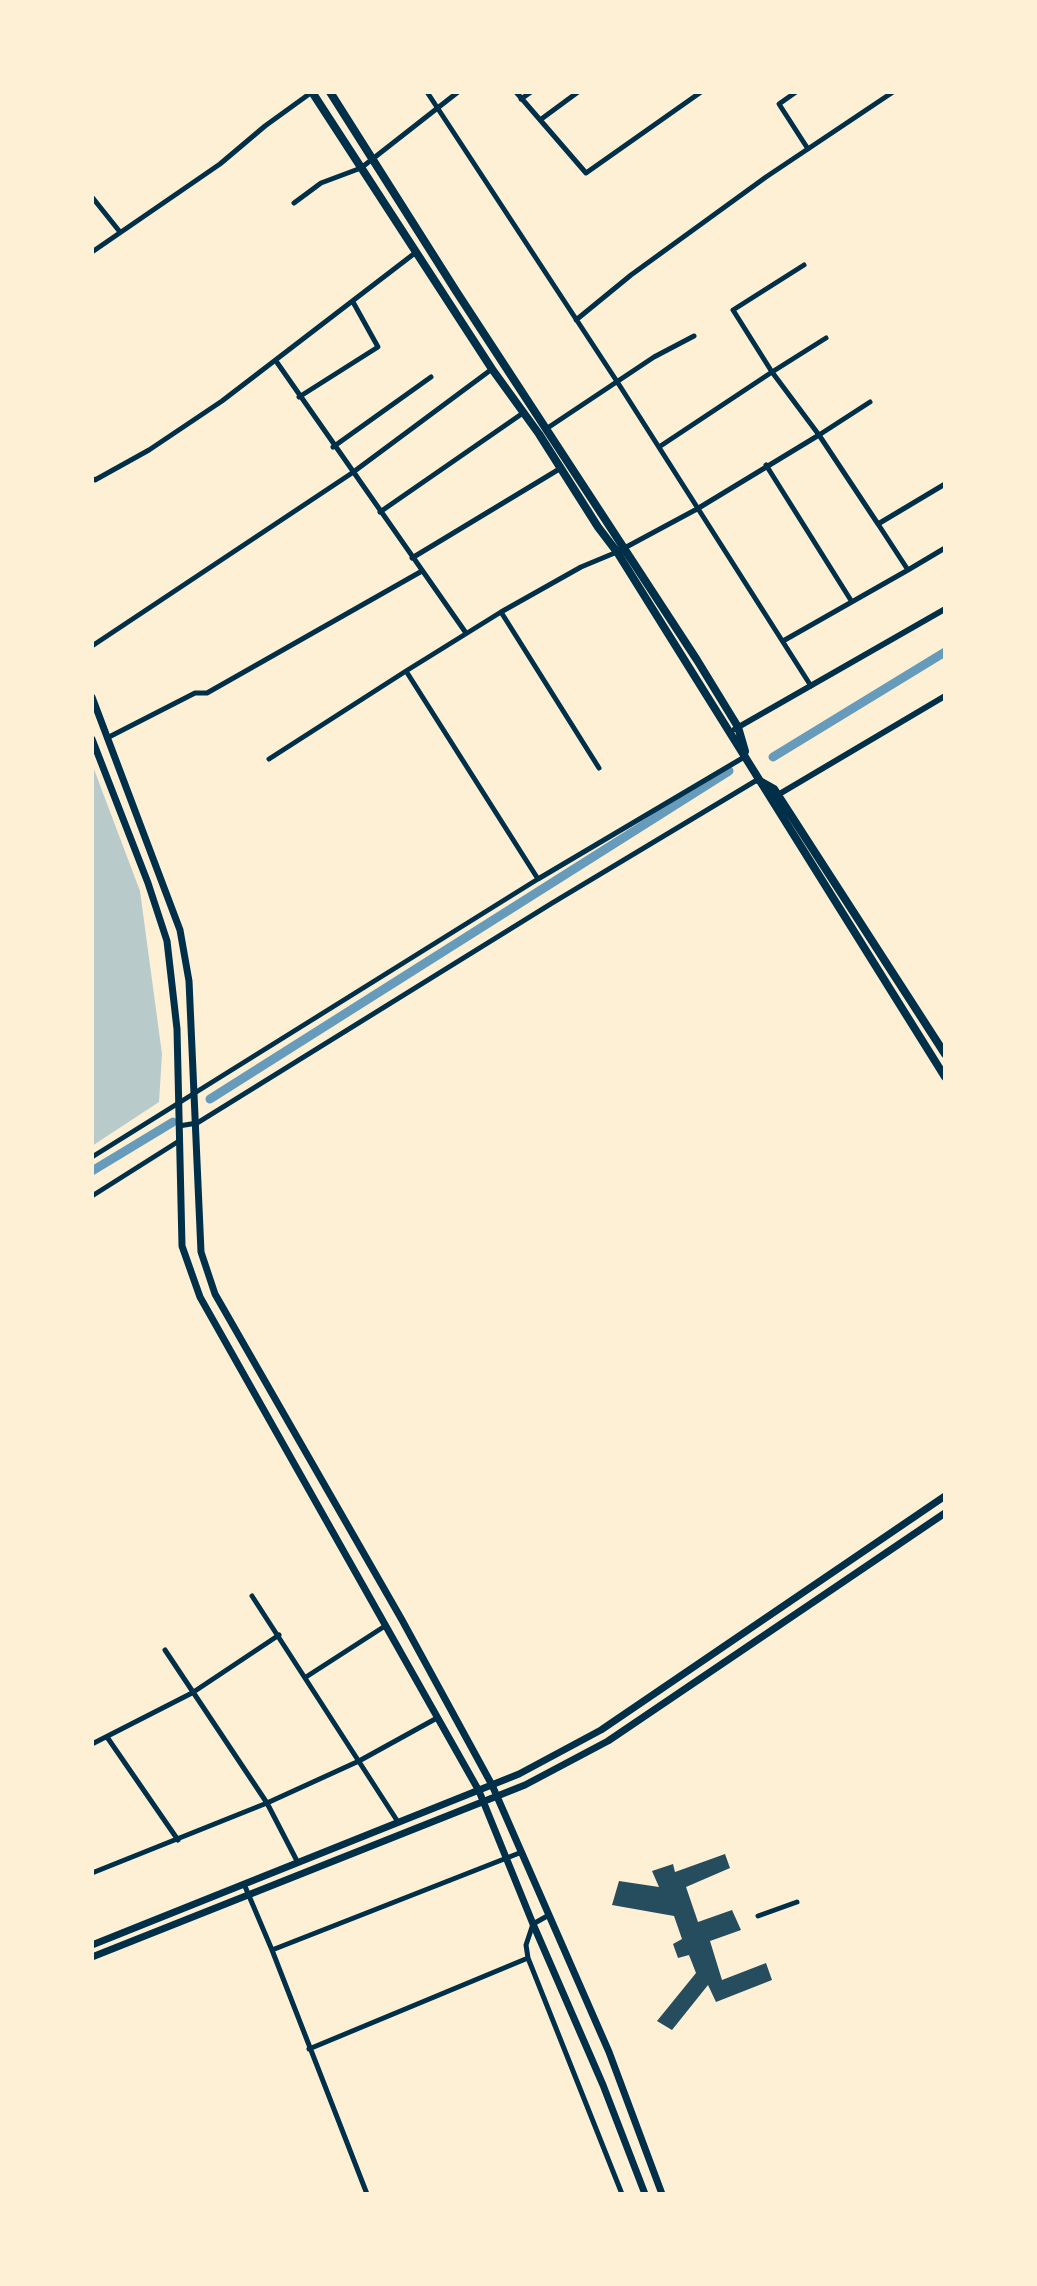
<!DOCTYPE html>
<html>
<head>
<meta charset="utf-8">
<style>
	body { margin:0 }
	#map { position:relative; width:1037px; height:2286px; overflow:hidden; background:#fdf0d5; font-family:Quicksand,sans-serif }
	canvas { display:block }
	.frame { position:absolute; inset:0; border:94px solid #fdf0d5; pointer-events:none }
</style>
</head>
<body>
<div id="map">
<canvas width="1037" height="2286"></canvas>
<div class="frame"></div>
</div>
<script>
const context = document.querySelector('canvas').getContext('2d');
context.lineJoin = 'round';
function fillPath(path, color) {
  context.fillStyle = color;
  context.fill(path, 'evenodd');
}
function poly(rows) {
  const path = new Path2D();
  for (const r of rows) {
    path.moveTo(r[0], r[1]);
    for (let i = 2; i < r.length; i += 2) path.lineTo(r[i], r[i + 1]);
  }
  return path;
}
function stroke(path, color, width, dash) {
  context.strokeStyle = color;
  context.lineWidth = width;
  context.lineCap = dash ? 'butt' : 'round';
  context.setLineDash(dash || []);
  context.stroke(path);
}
fillPath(poly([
	[92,764,140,891,162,1054,159,1102,92,1146]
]), '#b9caca');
stroke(poly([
	[773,757,945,652],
	[210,1099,729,771],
	[92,1171,173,1122]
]), '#669bbc', 9);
fillPath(poly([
	[725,1854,730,1868,686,1887,698,1922,732,1910,741,1930,710,1941,722,1980,766,1963,772,1980,716,2002,708,1985,672,2030,657,2021,696,1973,689,1955,678,1958,673,1944,682,1939,674,1916,612,1905,619,1881,659,1887,652,1871,673,1864,675,1872]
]), '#264d5e');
stroke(poly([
	[427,92,618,383,811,686],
	[516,92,586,173,701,92],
	[796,92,779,104,808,149],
	[521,99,531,92],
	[540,120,578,92],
	[92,197,120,232],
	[294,203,321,183,361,168,458,92],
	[92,252,220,164,265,126,312,92],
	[804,265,733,310,772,372,826,338],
	[576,320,631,275,766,177,893,92],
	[276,361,466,633],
	[299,397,378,347,353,302],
	[546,429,654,357,694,336],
	[333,447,431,377],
	[659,447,772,372,819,435,870,402],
	[766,465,852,602],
	[92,478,95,480,149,450,222,401,415,253],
	[380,512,523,413],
	[878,524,908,570,945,548],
	[412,558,561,468],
	[501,612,599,768],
	[783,641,908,570],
	[92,646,352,473,492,369],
	[107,738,195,693,207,693,422,571],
	[269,759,406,671],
	[538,879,406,671,501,612,581,567,617,552,697,509,819,435,878,524,945,484],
	[179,1126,197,1123,552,903,757,780],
	[92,1157,538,879,746,756],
	[92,1196,179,1141],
	[252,1596,398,1822],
	[165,1650,267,1803,297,1861],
	[306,1677,385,1626],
	[107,1737,178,1840],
	[92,1744,192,1693,279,1635],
	[92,1873,267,1803,359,1761,437,1718],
	[244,1884,272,1950,367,2194],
	[549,1915,533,1924,526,1945,528,1958,622,2194],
	[758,1916,797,1902],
	[272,1950,522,1852],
	[309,2049,528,1958]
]), '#003049', 5);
stroke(poly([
	[735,729,945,609],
	[776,796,945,696]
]), '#003049', 6);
stroke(poly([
	[92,697,180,930,189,981,201,1252,215,1294,402,1620,492,1785,609,2052,662,2194],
	[92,739,148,883,167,941,177,1029,182,1246,200,1297,479,1791,533,1924,603,2085,645,2194],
	[92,1945,519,1774,601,1730,945,1496],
	[92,1957,525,1785,608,1741,945,1513]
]), '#003049', 7);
stroke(poly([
	[312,92,492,369,539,434,598,527,617,552,945,1077],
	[330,92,456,291,697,660,738,727,745,751],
	[758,780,774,789,945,1054]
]), '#003049', 8);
</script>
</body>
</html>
